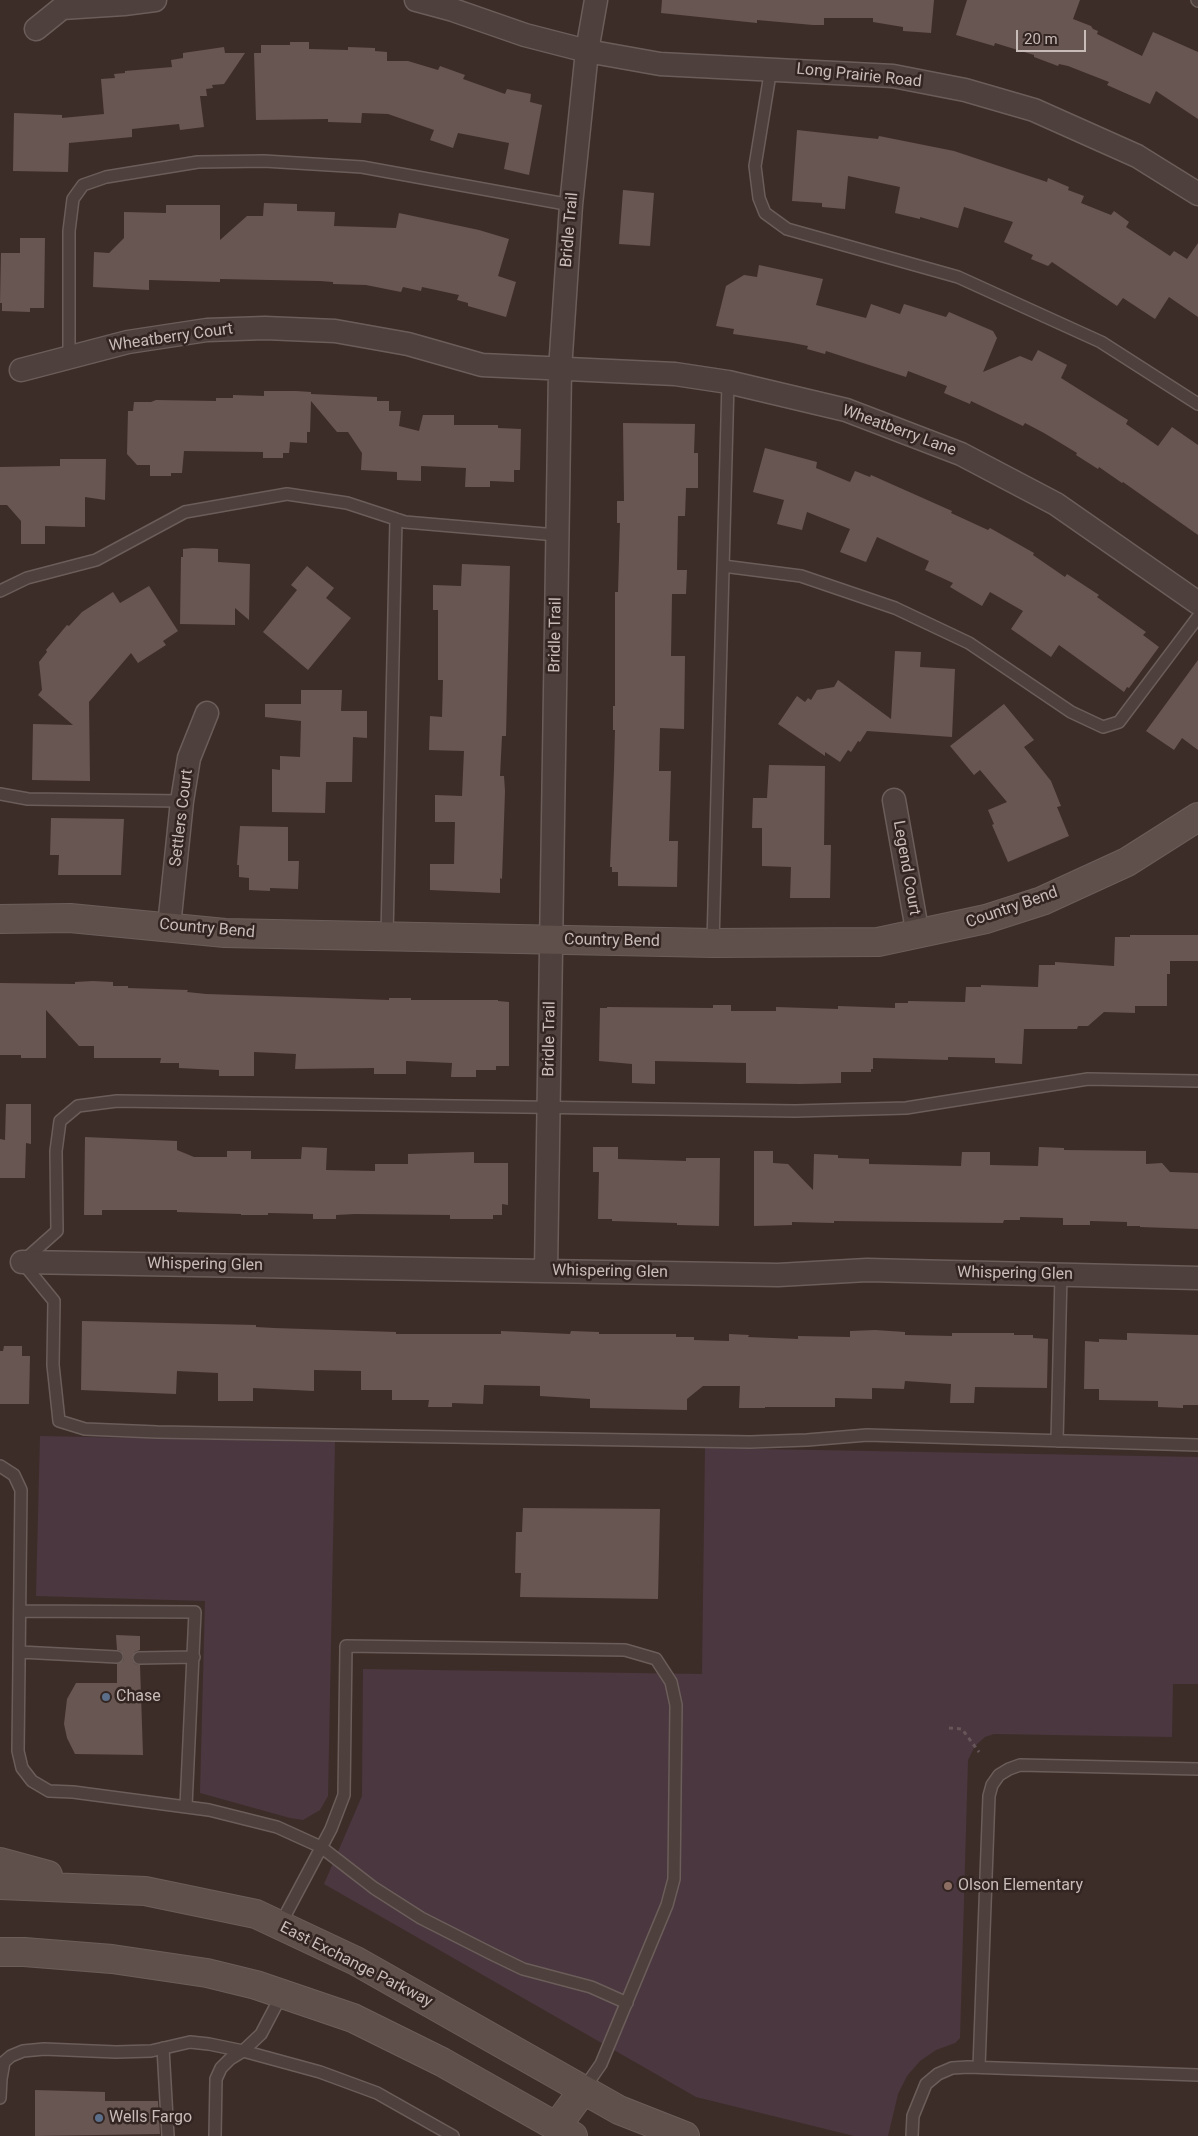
<!DOCTYPE html>
<html>
<head>
<meta charset="utf-8">
<style>
	body { margin:0 }
	#map { position:relative; width:1198px; height:2136px; overflow:hidden; background:#3d2d29; font-family:Roboto,sans-serif }
	canvas { display:block }
	.scale { position:absolute; left:1016px; top:30px; width:70px; height:22px; box-sizing:border-box; border:2px solid #c8bcb9; border-top:0; padding-left:6px; font-size:15px; line-height:18px; white-space:nowrap; color:#c8bcb9; -webkit-text-stroke:4px #332521; paint-order:stroke }
</style>
</head>
<body>
<div id="map">
<canvas width="1198" height="2136"></canvas>
<div class="scale">20 m</div>
</div>
<script>
const context = document.querySelector('canvas').getContext('2d');
context.lineJoin = 'round';
function fillPath(path, color) {
  context.fillStyle = color;
  context.fill(path, 'evenodd');
}
function poly(rows) {
  const path = new Path2D();
  for (const r of rows) {
    path.moveTo(r[0], r[1]);
    for (let i = 2; i < r.length; i += 2) path.lineTo(r[i], r[i + 1]);
  }
  return path;
}
function stroke(path, color, width, dash) {
  context.strokeStyle = color;
  context.lineWidth = width;
  context.lineCap = dash ? 'butt' : 'round';
  context.setLineDash(dash || []);
  context.stroke(path);
}
function label(font, color, halo, rows, align = 'center') {
  context.font = font + ' Roboto,sans-serif';
  context.lineWidth = 5;
  context.setLineDash([]);
  context.textBaseline = 'middle';
  context.strokeStyle = halo;
  context.fillStyle = color;
  for (const [text, x, y, turn = 0] of rows) {
    context.save();
    context.translate(x, y);
    context.rotate((+turn || 0) * Math.PI / 180);
    context.textAlign = isNaN(turn) ? turn : align;
    if (halo) context.strokeText(text, 0, 0);
    context.fillText(text, 0, 0);
    context.restore();
  }
}
fillPath(poly([
	[40,1436,335,1442,328,1796,320,1810,303,1820,290,1818,200,1793,205,1601,36,1596],
	[705,1448,1198,1457,1198,1684,1173,1684,1172,1737,994,1734,985,1737,975,1746,968,1760,960,2038,955,2043,936,2050,920,2061,907,2076,898,2094,888,2136,854,2136,696,2097,324,1884,362,1796,363,1669,702,1674]
]), '#4b3740');
fillPath(poly([
	[662,0,934,0,931,33,903,31,903,27,873,22,873,18,824,18,824,25,813,25,757,20,757,23,661,13],
	[967,0,1080,0,1073,19,1091,26,1093,29,1098,31,1097,34,1142,56,1153,32,1198,52,1198,119,1156,91,1150,104,1107,85,1109,82,1068,66,1059,64,1058,66,1034,57,1034,55,995,43,994,46,956,35],
	[290,42,309,42,309,49,348,50,348,47,375,48,375,51,387,52,387,61,408,61,438,70,440,66,465,75,463,79,505,94,507,89,531,94,530,102,542,105,529,175,504,169,509,143,458,133,453,148,430,140,434,130,388,114,362,113,361,123,328,122,328,119,256,120,254,53,261,53,261,45,290,45],
	[224,47,225,53,245,53,224,84,212,85,213,88,206,89,207,96,200,96,204,127,180,130,179,124,132,129,132,137,69,143,68,172,13,171,14,113,62,115,62,118,104,114,101,79,115,78,114,74,125,73,125,71,172,67,171,60,183,58,183,53],
	[797,130,878,139,879,136,954,151,1047,182,1048,178,1069,187,1068,190,1084,196,1081,203,1111,215,1114,211,1129,222,1126,227,1170,256,1174,251,1187,259,1198,243,1198,317,1169,297,1155,319,1123,298,1117,306,1052,262,1048,266,1031,259,1033,255,1004,242,1013,222,964,207,958,228,920,217,920,219,895,213,900,187,848,176,845,209,822,207,822,203,792,201],
	[623,190,654,193,650,246,619,244],
	[264,203,297,204,297,211,335,212,334,226,396,228,399,213,479,230,509,239,498,276,516,282,506,317,468,306,468,303,457,300,459,295,422,287,421,291,403,287,401,292,366,285,333,284,333,282,320,281,220,279,220,282,149,280,149,290,93,287,94,252,109,253,124,238,124,212,166,213,166,205,220,205,220,240,247,216,263,216],
	[20,238,45,238,44,308,30,308,30,312,2,311,2,303,0,303,1,253,20,253],
	[759,265,823,279,816,305,866,318,871,304,900,314,904,304,946,317,949,312,993,331,997,338,983,372,1020,356,1032,361,1038,350,1067,365,1061,378,1128,420,1126,424,1158,446,1172,427,1198,445,1198,535,1123,482,1122,483,1099,467,1098,469,1076,455,1077,453,1044,433,1025,423,1023,426,971,401,970,404,944,393,947,386,908,371,906,377,826,351,825,354,807,349,808,346,788,342,733,334,734,329,716,326,726,286,744,275,757,277],
	[264,391,296,391,311,392,311,394,377,397,377,401,389,401,389,411,401,411,399,426,419,431,423,415,454,415,454,425,498,425,498,428,521,429,520,470,514,470,514,482,490,481,490,487,465,487,466,468,421,466,421,481,397,480,397,472,361,470,362,453,348,432,337,432,311,401,310,432,307,432,307,443,290,442,289,453,283,453,283,458,263,458,263,452,184,451,182,473,171,473,171,476,150,476,150,465,137,465,127,454,128,411,133,411,134,402,151,402,156,400,216,401,216,398,233,398,233,395,264,396],
	[623,423,695,424,694,453,698,453,698,488,686,488,685,516,678,516,677,570,687,570,686,594,672,594,671,656,685,656,684,729,660,728,659,771,671,771,669,841,678,841,677,887,618,886,618,872,612,872,612,867,610,867,614,770,615,730,613,730,613,706,615,706,615,592,618,592,620,523,617,523,617,501,624,501],
	[765,448,817,462,816,468,850,482,855,471,870,477,871,475,952,511,951,513,988,530,990,528,1034,553,1033,555,1065,577,1067,574,1099,595,1097,597,1146,632,1143,635,1159,647,1129,688,1127,687,1124,692,1059,645,1051,657,1011,629,1023,611,990,592,982,606,950,587,953,583,925,570,929,561,877,537,866,562,840,552,850,529,807,512,802,530,777,524,784,500,753,492],
	[60,459,106,459,105,500,85,497,85,527,45,526,45,544,21,544,21,521,7,505,0,505,0,467,60,466],
	[193,548,218,549,218,562,250,564,249,620,235,608,235,625,180,624,181,557,183,557,183,549],
	[462,564,510,566,506,736,502,736,500,776,504,776,505,791,502,879,500,878,500,893,430,890,430,864,454,864,455,822,435,822,435,795,462,796,464,751,429,750,430,716,442,717,443,680,438,680,438,610,433,610,433,585,461,586],
	[307,566,334,588,326,598,351,618,308,670,263,632,297,590,291,585],
	[149,586,178,631,163,641,166,645,138,663,131,653,89,702,90,781,32,780,33,724,73,725,38,695,42,690,39,662,47,652,46,650,67,625,69,626,82,612,113,592,120,603],
	[895,651,921,652,920,667,955,669,952,737,867,731,860,742,858,741,851,752,848,750,840,762,825,752,825,756,778,724,797,696,805,702,808,698,811,700,817,690,834,687,838,680,891,719],
	[1198,660,1198,750,1182,738,1174,750,1146,731],
	[301,690,342,690,341,711,367,711,367,738,353,737,352,782,326,782,325,813,272,812,272,769,280,770,280,756,300,757,301,721,265,717,265,704,301,704],
	[1004,704,1034,740,1024,747,1051,781,1061,806,1057,807,1069,836,1008,862,992,825,994,824,988,810,1007,802,980,770,974,775,950,746],
	[769,765,825,766,824,845,831,845,830,898,790,898,791,867,762,866,762,828,752,828,753,798,767,798],
	[51,818,124,819,121,875,58,875,59,855,50,855],
	[240,826,288,827,288,861,299,861,298,889,270,888,270,891,249,890,249,878,239,877,239,865,237,865],
	[1130,935,1198,935,1198,961,1170,961,1170,974,1167,974,1167,1006,1135,1006,1135,1013,1104,1012,1088,1026,1078,1026,1077,1029,1024,1029,1022,1064,995,1063,995,1058,948,1057,948,1060,873,1058,873,1069,871,1069,871,1072,841,1072,841,1083,800,1084,746,1083,746,1063,655,1061,655,1084,632,1083,632,1064,599,1061,600,1008,607,1008,607,1007,713,1008,713,1005,731,1005,731,1011,776,1011,776,1007,838,1009,838,1006,895,1008,895,1003,908,1003,908,1001,965,1002,966,987,981,987,981,985,1038,987,1039,965,1055,965,1055,962,1114,966,1115,937,1130,937],
	[93,981,113,982,113,986,128,986,128,988,188,990,187,992,206,994,389,1000,389,998,411,998,411,1000,498,1000,498,1001,509,1002,509,1066,496,1066,496,1070,476,1070,476,1077,451,1077,452,1063,406,1061,406,1074,374,1074,374,1068,295,1069,296,1054,254,1052,254,1076,219,1076,219,1070,179,1068,179,1063,160,1063,161,1058,94,1058,94,1046,79,1046,46,1010,46,1058,21,1058,21,1055,0,1055,0,983,75,984,75,982],
	[6,1104,31,1104,31,1144,26,1143,25,1178,0,1178,0,1139,5,1140],
	[85,1137,177,1141,177,1150,194,1157,227,1157,227,1151,251,1151,251,1159,301,1159,302,1147,327,1148,326,1170,375,1171,375,1164,408,1164,408,1154,474,1152,474,1163,508,1163,508,1205,502,1204,502,1215,493,1215,493,1219,450,1219,450,1215,355,1214,336,1215,336,1219,313,1219,313,1214,268,1213,268,1215,241,1215,241,1214,177,1212,177,1210,102,1210,102,1215,84,1215],
	[593,1147,618,1147,618,1159,686,1161,686,1158,720,1158,719,1226,677,1225,677,1223,612,1221,612,1219,598,1219,599,1172,593,1172],
	[1039,1147,1064,1148,1064,1150,1146,1151,1146,1164,1162,1163,1170,1172,1198,1173,1198,1229,1140,1227,1140,1226,1127,1226,1127,1222,1090,1221,1090,1225,1063,1225,1063,1218,1020,1217,1020,1220,1004,1220,1003,1223,834,1221,834,1223,792,1222,792,1225,754,1226,754,1151,773,1151,773,1163,788,1164,813,1190,814,1154,838,1155,838,1158,869,1159,869,1164,961,1166,962,1152,990,1152,990,1165,1038,1166],
	[82,1321,256,1325,256,1327,274,1328,396,1332,396,1334,501,1334,501,1331,570,1334,571,1331,599,1332,599,1334,676,1334,676,1337,694,1337,694,1340,729,1341,729,1334,749,1335,748,1337,798,1339,798,1336,850,1337,850,1331,875,1330,905,1332,905,1335,952,1336,952,1333,1014,1333,1014,1335,1033,1335,1033,1338,1048,1339,1047,1388,975,1387,974,1403,950,1403,951,1384,905,1381,904,1389,872,1388,872,1399,835,1398,835,1407,765,1407,765,1408,739,1408,740,1386,703,1386,687,1399,687,1410,590,1408,590,1399,540,1396,540,1386,484,1385,483,1404,452,1403,452,1407,428,1407,429,1400,392,1400,392,1390,361,1390,361,1371,314,1370,314,1391,253,1388,253,1401,218,1401,218,1373,177,1371,176,1394,81,1390],
	[1127,1333,1198,1335,1198,1405,1183,1405,1183,1408,1158,1407,1158,1401,1099,1400,1099,1389,1084,1389,1085,1341,1099,1342,1099,1339,1127,1340],
	[4,1346,22,1346,22,1356,30,1356,29,1404,0,1404,0,1351,3,1351],
	[523,1508,660,1509,658,1599,520,1597,521,1573,515,1573,516,1532,522,1532],
	[116,1635,140,1636,140,1650,135,1652,132,1659,135,1664,140,1665,143,1755,75,1754,67,1738,64,1724,67,1699,76,1683,117,1683,117,1664,123,1661,124,1657,121,1651,117,1650],
	[35,2090,105,2092,105,2101,158,2101,160,2134,35,2136]
]), '#685652');
const lane = poly([
	[1197,0,1198,1],
	[771,68,755,166,759,198,765,213,787,229,958,277,1101,342,1198,404],
	[69,356,69,231,73,199,83,185,106,177,198,162,264,161,362,167,571,205],
	[723,566,801,576,895,608,969,643,1071,712,1103,727,1119,722,1198,617],
	[0,591,27,578,96,560,185,512,287,494,347,503,405,522,557,535],
	[0,794,28,799,182,801],
	[387,936,396,519],
	[713,943,728,382],
	[1198,1081,1088,1079,906,1108,795,1111,117,1101,78,1106,60,1121,56,1151,57,1231,22,1262,54,1301,53,1365,59,1421,85,1429,157,1432,750,1442,807,1440,867,1435,1198,1445],
	[1057,1441,1061,1275],
	[0,1466,14,1475,21,1490,18,1751,22,1768,32,1781,49,1791,73,1792,209,1810,277,1827,321,1847,374,1888,421,1918,492,1954,523,1969,591,1987,627,2003],
	[20,1611,195,1612,186,1806],
	[20,1652,117,1657],
	[139,1658,194,1657],
	[280,1925,331,1829,344,1795,346,1646,625,1650,656,1659,671,1682,676,1705,674,1879,667,1905,601,2064,583,2090],
	[163,2048,168,2136],
	[979,2067,989,1796,992,1785,999,1775,1009,1769,1020,1765,1198,1769],
	[0,2098,1,2079,4,2062,11,2056,23,2051,44,2049,116,2052,151,2051,190,2042,209,2044,243,2051,320,2072,377,2093,453,2136],
	[215,2136,216,2079,221,2068,230,2059,243,2051,261,2034,282,1994],
	[912,2136,913,2116,926,2084,938,2074,952,2068,968,2067,1198,2075]
]);
const street = poly([
	[416,0,453,10,525,35,587,51,660,64,893,76,965,90,1034,110,1137,156,1198,194],
	[36,29,62,8,124,4,155,0],
	[21,370,128,342,207,330,265,328,335,331,408,344,482,365,675,374,728,382,846,410,961,454,1056,504,1198,603],
	[894,800,918,935],
	[169,926,182,801,189,758,207,713],
	[22,1262,778,1275,867,1270,1198,1278],
	[546,1271,560,370,571,205,587,51,596,0]
]);
const secondary = poly([
	[0,919,70,918,225,933,713,943,878,942,986,919,1042,901,1127,862,1198,817],
	[0,1862,48,1875],
	[0,1885,145,1891,256,1914,356,1961,619,2110,685,2136],
	[0,1952,24,1952,112,1959,207,1973,256,1985,353,2018,442,2062,573,2136],
	[557,2126,583,2090]
]);
stroke(lane, '#6b5e5a', 14);
stroke(street, '#6b5e5a', 25);
stroke(secondary, '#6b5e5a', 30);
stroke(poly([
	[949,1728,962,1729,979,1752]
]), '#665559', 3, [4, 4]);
stroke(lane, '#4e403c', 11);
stroke(street, '#4e403c', 22);
stroke(secondary, '#60504b', 28);
for (const [x, y, r, color] of [
	[106,1697,5,"#5c6f8a"],
	[948,1886,5,"#8d6e63"],
	[99,2118,5,"#5c6f8a"]
]) {
  const dot = new Path2D();
  dot.arc(x, y, r, 0, 2 * Math.PI);
  context.fillStyle = color;
  context.fill(dot);
  stroke(dot, '#332521', 2);
}
label('16px', '#c8bcb9', '#332521', [
	["Long Prairie Road",859,76,6],
	["Bridle Trail",570,230,-85],
	["Wheatberry Court",171,338,-8],
	["Wheatberry Lane",899,431,20],
	["Bridle Trail",556,635,-89],
	["Settlers Court",182,818,-83],
	["Legend Court",906,868,80],
	["Country Bend",1012,908,-19],
	["Country Bend",207,929,5],
	["Country Bend",612,941,1],
	["Bridle Trail",550,1039,-89],
	["Whispering Glen",205,1265,1],
	["Whispering Glen",610,1272,1],
	["Whispering Glen",1015,1274,1],
	["East Exchange Parkway",356,1965,27]
]);
label('16px', '#c8bcb9', '#332521', [
	["Chase",116,1697],
	["Olson Elementary",958,1886],
	["Wells Fargo",109,2118]
], 'left');
</script>
</body>
</html>
